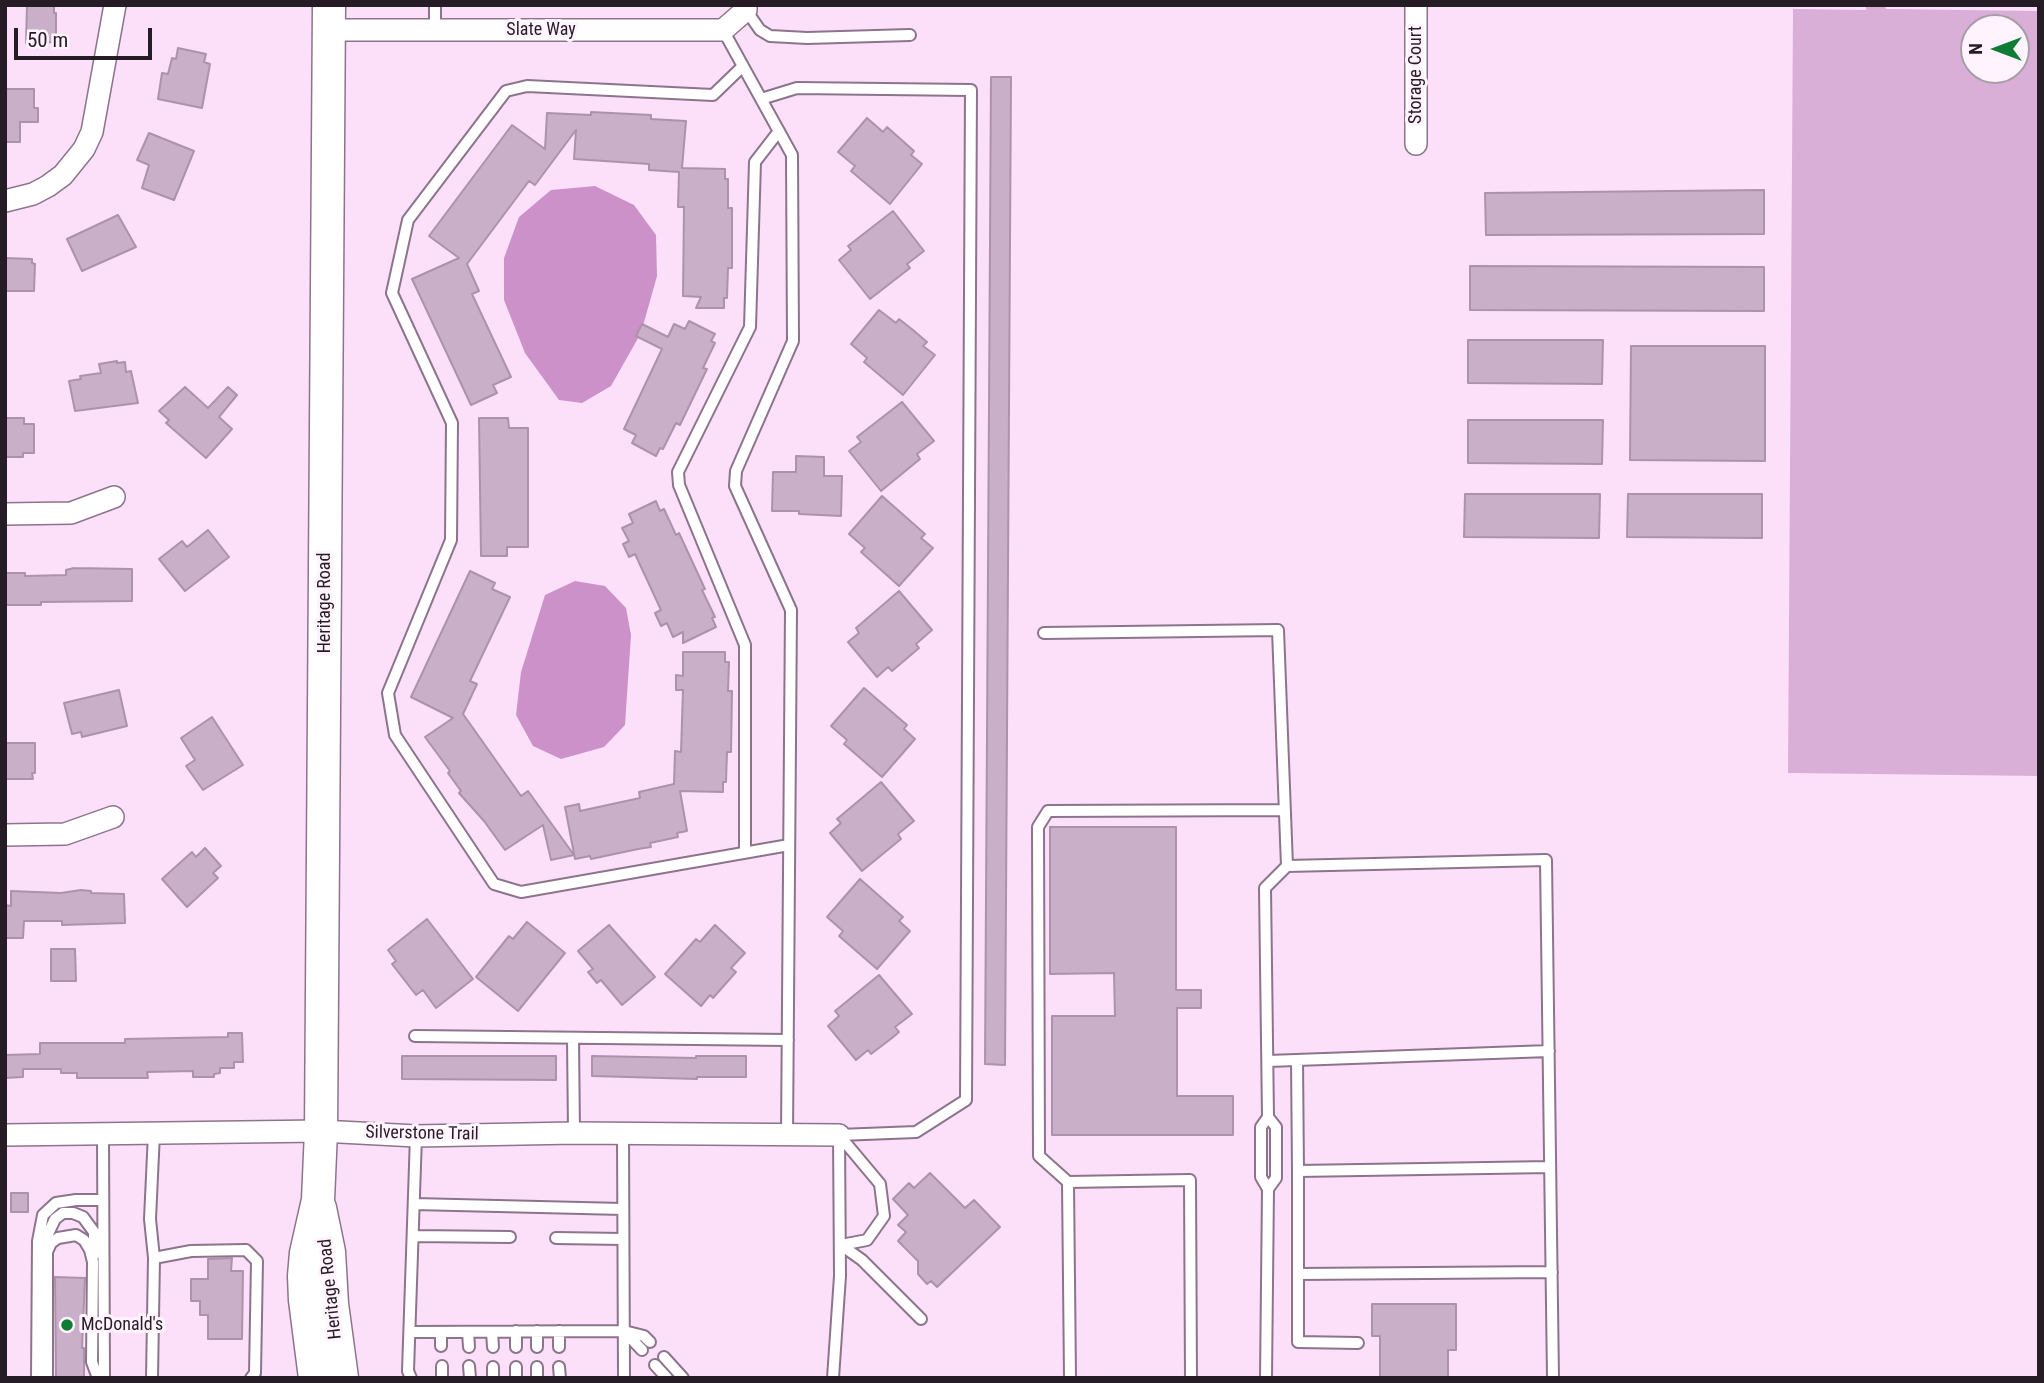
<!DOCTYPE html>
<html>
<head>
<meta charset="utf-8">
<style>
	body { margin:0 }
	#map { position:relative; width:2044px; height:1383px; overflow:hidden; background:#fce0fa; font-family:"Roboto Condensed",sans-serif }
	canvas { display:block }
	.frame { position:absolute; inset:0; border:7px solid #261c25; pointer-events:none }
	.north { position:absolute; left:1960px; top:14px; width:70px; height:70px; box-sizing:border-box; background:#fff3fe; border:2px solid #a89da7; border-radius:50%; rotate:270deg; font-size:19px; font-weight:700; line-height:28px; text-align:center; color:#261c25 }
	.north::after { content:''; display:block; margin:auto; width:24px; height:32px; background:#0e7d33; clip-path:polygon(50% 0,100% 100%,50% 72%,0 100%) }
	.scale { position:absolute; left:14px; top:28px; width:138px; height:32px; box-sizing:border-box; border:4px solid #261c25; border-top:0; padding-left:9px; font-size:21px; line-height:24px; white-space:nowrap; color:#261c25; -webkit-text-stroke:5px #fff3fe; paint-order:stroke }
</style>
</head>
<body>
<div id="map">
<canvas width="2044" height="1383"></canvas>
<div class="frame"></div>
<div class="north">N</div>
<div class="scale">50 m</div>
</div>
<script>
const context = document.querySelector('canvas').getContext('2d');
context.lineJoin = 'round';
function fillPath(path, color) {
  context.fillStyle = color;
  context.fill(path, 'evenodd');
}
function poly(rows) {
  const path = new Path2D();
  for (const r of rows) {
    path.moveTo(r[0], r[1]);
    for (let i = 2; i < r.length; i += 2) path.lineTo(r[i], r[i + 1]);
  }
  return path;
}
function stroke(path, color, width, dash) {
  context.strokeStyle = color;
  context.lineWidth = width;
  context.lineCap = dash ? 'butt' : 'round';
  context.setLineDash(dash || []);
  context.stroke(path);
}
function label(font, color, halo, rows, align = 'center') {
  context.font = font + ' "Roboto Condensed",sans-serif';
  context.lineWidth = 6;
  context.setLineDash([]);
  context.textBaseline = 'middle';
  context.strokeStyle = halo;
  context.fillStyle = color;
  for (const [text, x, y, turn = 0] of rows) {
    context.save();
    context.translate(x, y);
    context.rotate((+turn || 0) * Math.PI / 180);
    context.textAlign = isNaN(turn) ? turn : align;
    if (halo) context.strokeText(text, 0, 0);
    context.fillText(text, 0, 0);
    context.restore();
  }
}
fillPath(poly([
	[1866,5,1885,5,1886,9,2039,11,2039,776,1788,773,1793,9,1866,10],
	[1974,28,2016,28,2016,70,1974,70]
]), '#d9afd7');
fillPath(poly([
	[595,186,634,205,656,235,657,276,641,333,611,386,582,403,559,400,525,353,504,300,504,258,519,217,551,190],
	[575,581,605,586,626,608,631,635,625,725,604,747,561,759,533,746,516,715,521,672,545,595]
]), '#cc91c9');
const building = poly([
	[27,5,54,5,54,13,56,13,56,42,26,43,27,5],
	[178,48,206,54,204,62,210,64,202,108,158,99,162,73,168,74,172,58,176,59,178,48],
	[991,77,1011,77,1005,1065,985,1064,991,77],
	[5,89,34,89,34,108,38,108,38,122,20,122,20,142,5,142,5,89],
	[591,112,651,115,651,119,686,121,682,168,725,169,725,179,728,179,728,208,732,208,732,268,728,268,727,298,724,298,724,308,696,308,701,297,683,296,684,207,678,207,679,172,649,170,649,164,574,159,576,130,535,185,529,181,467,264,479,291,472,294,511,377,493,385,497,393,471,405,412,279,459,258,429,236,512,125,545,149,547,113,591,115,591,112],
	[867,118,883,132,887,127,914,151,911,155,922,164,890,204,851,171,855,166,838,152,867,118],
	[149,133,194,151,174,200,142,188,149,165,137,160,149,133],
	[1764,190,1764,234,1486,235,1485,193,1764,190],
	[893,211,924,251,907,264,910,268,870,299,839,260,851,250,848,246,893,211],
	[118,215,136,247,82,271,67,239,118,215],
	[5,258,32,259,32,263,35,264,34,291,5,291,5,258],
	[1470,266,1764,267,1764,311,1470,310,1470,266],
	[879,310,896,323,899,319,913,330,927,342,923,346,935,355,903,395,864,362,867,358,851,344,879,310],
	[689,321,715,334,711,341,715,343,703,368,707,369,680,425,676,423,663,449,660,448,656,456,632,443,636,435,624,429,662,349,636,336,642,324,668,337,674,324,685,329,689,321],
	[1468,340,1603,340,1602,384,1468,383,1468,340],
	[1631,346,1765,346,1765,461,1630,460,1631,346],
	[117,361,117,363,125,362,126,372,131,371,138,403,75,411,69,381,81,379,80,376,101,373,99,364,117,361],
	[185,387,208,408,228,387,237,395,219,417,232,429,206,458,166,423,169,420,159,411,185,387],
	[902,402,934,441,917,454,920,459,881,491,849,451,861,442,857,437,902,402],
	[6,418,24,418,24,424,34,424,34,453,23,453,23,457,5,457,6,418],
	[479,418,508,418,509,428,528,428,528,547,507,547,507,556,481,556,479,418],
	[1468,420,1603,420,1602,464,1468,463,1468,420],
	[796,456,824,457,824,476,842,476,841,516,799,514,799,511,772,511,773,472,796,472,796,456],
	[1465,494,1600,494,1599,538,1464,537,1465,494],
	[1628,494,1762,494,1762,538,1627,537,1628,494],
	[882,496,925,534,921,538,933,548,899,586,861,552,865,548,849,534,882,496],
	[656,501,660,511,664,509,676,535,679,533,705,589,702,590,715,617,712,618,716,627,683,643,683,632,673,637,667,623,661,626,655,613,661,610,635,554,629,557,623,544,629,541,622,528,633,523,629,514,656,501],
	[208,530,229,557,185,591,159,559,182,541,187,547,208,530],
	[74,568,132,569,132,601,41,602,41,605,8,605,5,603,5,573,25,573,25,576,66,575,66,570,74,568],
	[470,571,495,583,492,589,510,597,470,681,477,684,463,714,521,796,528,791,574,855,551,860,543,825,505,850,484,821,459,793,461,791,448,773,450,771,425,737,453,718,411,697,470,571],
	[899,591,932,630,916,644,919,648,905,660,892,671,888,667,877,677,848,642,859,633,856,628,899,591],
	[683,652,725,652,725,662,729,662,728,691,732,691,731,752,727,752,726,782,723,782,723,792,680,791,687,831,677,833,678,837,650,843,651,847,638,849,591,859,590,856,575,859,565,807,579,804,580,811,640,798,639,792,674,784,675,751,681,752,683,690,676,690,676,675,683,676,683,652],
	[864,688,907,725,904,729,915,739,882,777,844,744,847,740,831,726,864,688],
	[119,690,127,726,82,737,81,732,72,734,64,703,119,690],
	[212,717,243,765,203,790,186,766,195,760,181,738,212,717],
	[5,743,35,743,35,773,32,773,33,779,5,779,5,743],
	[881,782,914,821,898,834,901,839,862,871,830,833,841,823,837,819,881,782],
	[1050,827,1176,827,1176,990,1201,990,1201,1008,1177,1008,1177,1096,1233,1096,1233,1135,1052,1135,1052,1016,1115,1016,1114,973,1050,974,1050,827],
	[205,848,221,866,213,873,218,878,187,907,162,879,192,852,196,857,205,848],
	[860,879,903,917,899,921,910,931,877,969,839,936,843,931,827,917,860,879],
	[81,890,91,891,91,893,124,894,125,923,62,925,62,921,24,921,23,938,5,938,5,905,11,906,11,891,61,893,81,890],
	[427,919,473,979,436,1008,423,990,416,995,392,964,396,961,388,950,427,919],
	[527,922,565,953,518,1011,476,977,509,936,513,939,527,922],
	[609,925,655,977,622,1005,601,980,597,983,588,972,593,969,578,951,609,925],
	[715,925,745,953,731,968,736,972,713,998,710,995,701,1006,665,974,696,939,700,942,715,925],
	[51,949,75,949,76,981,51,981,51,949],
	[879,975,912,1014,895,1027,899,1032,892,1038,871,1054,868,1050,856,1060,828,1026,839,1016,835,1011,879,975],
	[228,1033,242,1033,243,1062,234,1062,234,1068,220,1068,220,1073,214,1074,214,1077,193,1077,193,1071,147,1072,148,1078,77,1078,77,1073,61,1073,61,1069,23,1069,23,1077,5,1078,5,1055,40,1054,40,1043,125,1043,125,1039,228,1037,228,1033],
	[402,1056,556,1056,556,1080,402,1079,402,1056],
	[592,1056,696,1058,696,1056,746,1056,746,1077,697,1077,697,1079,592,1076,592,1056],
	[930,1173,965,1208,974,1200,1000,1227,937,1287,931,1281,927,1284,918,1274,918,1261,898,1241,906,1232,898,1225,908,1215,893,1199,909,1183,914,1188,930,1173],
	[11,1193,28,1193,28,1212,11,1212,11,1193],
	[232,1258,231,1271,243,1271,242,1339,208,1339,208,1315,200,1315,200,1301,191,1301,191,1279,208,1279,208,1259,232,1258],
	[55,1277,85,1278,82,1348,84,1348,84,1378,56,1378,55,1277],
	[1372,1304,1456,1304,1456,1350,1448,1350,1448,1378,1380,1378,1380,1336,1372,1336,1372,1304]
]);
fillPath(building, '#caafc8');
stroke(building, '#ac92aa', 2);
const lane = poly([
	[746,10,760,30,770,36,807,38,910,35],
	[435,30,435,5],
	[723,30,792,155,793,341,736,471,735,486,791,610,787,1135],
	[743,66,713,95,527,86,506,91,408,220,392,293,452,423,451,540,388,693,395,735,494,884,521,892,789,845],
	[761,99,797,88,971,90,966,1100,916,1132,839,1135],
	[1044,633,1278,630,1287,866],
	[745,853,745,645,679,485,678,472,750,327,755,162,779,131],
	[415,1036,788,1040],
	[573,1038,574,1133],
	[1297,1060,1298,1171],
	[1268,1061,1549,1051],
	[103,1134,104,1378],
	[623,1134,624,1378],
	[839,1135,880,1184,884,1216,867,1240,841,1245],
	[1068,1182,1039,1156,1038,827,1048,811,1284,810],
	[1268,1189,1276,1178,1276,1127,1268,1117],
	[414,1204,623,1209],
	[413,1236,510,1237],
	[556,1238,623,1239],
	[841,1245,862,1260,921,1319],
	[47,1251,47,1236,55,1219,63,1213,73,1213,83,1217,94,1232,94,1255],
	[154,1258,191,1251,246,1250,257,1261,255,1373,251,1378],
	[1298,1274,1552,1272],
	[516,1331,516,1347],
	[537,1331,537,1347],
	[559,1331,559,1347],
	[624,1331,644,1336,650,1342],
	[410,1332,624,1331,642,1350],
	[441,1332,441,1346],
	[468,1332,469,1347],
	[492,1332,493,1347],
	[1358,1343,1298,1342,1298,1171,1550,1167],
	[664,1357,683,1378],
	[655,1365,667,1378],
	[442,1366,442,1378],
	[469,1366,470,1378],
	[493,1367,493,1378],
	[516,1367,516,1378],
	[537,1367,537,1378],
	[559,1367,560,1378],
	[37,1378,38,1241,43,1215,56,1203,76,1200,103,1200],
	[47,1378,47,1252,51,1243,58,1238,76,1235,84,1240,90,1250,93,1262,92,1362,98,1378],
	[152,1378,154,1258,150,1219,154,1133],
	[411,1378,408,1371,416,1136],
	[833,1378,840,1276,839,1135],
	[1070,1378,1068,1182,1190,1180,1191,1378],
	[1266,1378,1268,1189,1261,1177,1261,1127,1268,1117,1265,888,1287,866,1546,860,1553,1378]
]);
const street = poly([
	[1416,5,1416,144],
	[329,30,723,30,746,10,746,5],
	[5,201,33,194,48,186,63,175,84,149,92,132,115,5],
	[5,514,71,513,114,497],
	[5,835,65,834,113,817],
	[5,1135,321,1131,416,1136,574,1133,839,1135]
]);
const secondary = poly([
	[320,1208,329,1252,332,1304,342,1378],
	[315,1378,305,1300,304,1276,306,1253,318,1200,321,1131,329,5]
]);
stroke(lane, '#8c748b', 14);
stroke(street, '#8c748b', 24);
stroke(secondary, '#8c748b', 35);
stroke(lane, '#fff', 10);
stroke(street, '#fff', 21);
stroke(secondary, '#fff', 32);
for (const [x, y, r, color] of [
	[67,1325,7,"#0e7d33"]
]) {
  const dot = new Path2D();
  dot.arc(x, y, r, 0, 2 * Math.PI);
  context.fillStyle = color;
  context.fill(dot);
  stroke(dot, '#fff3fe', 2.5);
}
label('18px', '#261c25', '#fff3fe', [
	["Slate Way",541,30],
	["Storage Court",1416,75,-90],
	["Heritage Road",325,603,-90],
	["Silverstone Trail",422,1134,1],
	["Heritage Road",331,1289,-96]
]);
label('18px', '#261c25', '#fff3fe', [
	["McDonald's",81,1325]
], 'left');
</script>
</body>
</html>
